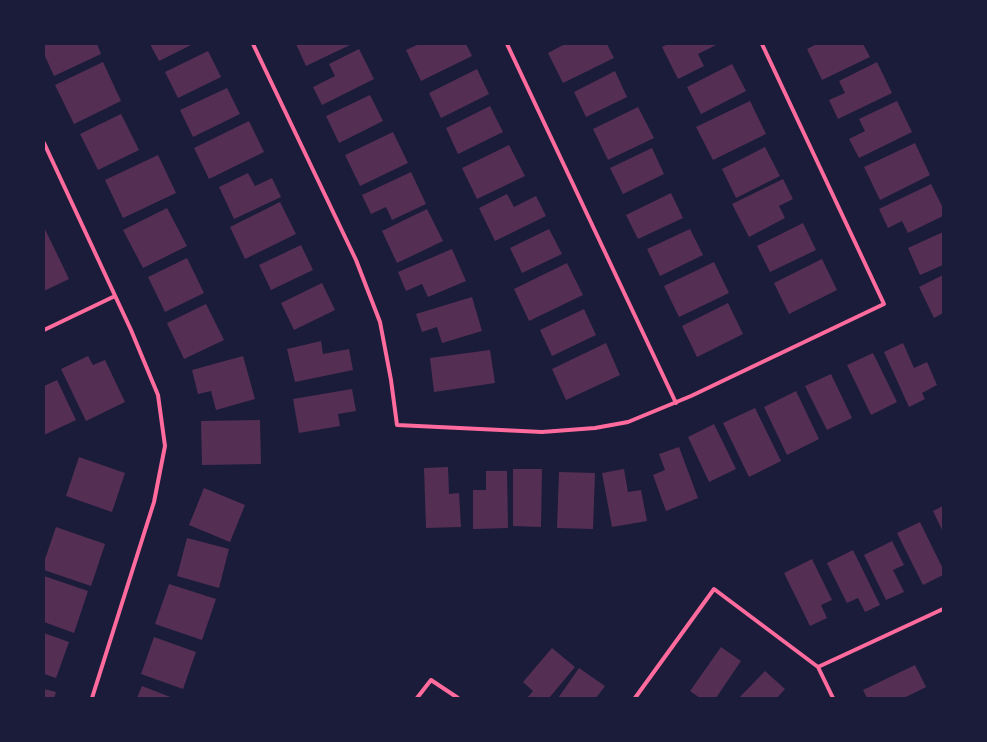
<!DOCTYPE html>
<html>
<head>
<meta charset="utf-8">
<style>
	body { margin:0 }
	#map { position:relative; width:987px; height:742px; overflow:hidden; background:#1b1b3a; font-family:"Zilla Slab",serif }
	canvas { display:block }
	.frame { position:absolute; inset:0; border:45px solid #1b1b3a; pointer-events:none }
</style>
</head>
<body>
<div id="map">
<canvas width="987" height="742"></canvas>
<div class="frame"></div>
</div>
<script>
const context = document.querySelector('canvas').getContext('2d');
context.lineJoin = 'round';
function fillPath(path, color) {
  context.fillStyle = color;
  context.fill(path, 'evenodd');
}
function poly(rows) {
  const path = new Path2D();
  for (const r of rows) {
    path.moveTo(r[0], r[1]);
    for (let i = 2; i < r.length; i += 2) path.lineTo(r[i], r[i + 1]);
  }
  return path;
}
function stroke(path, color, width, dash) {
  context.strokeStyle = color;
  context.lineWidth = width;
  context.lineCap = dash ? 'butt' : 'round';
  context.setLineDash(dash || []);
  context.stroke(path);
}
fillPath(poly([
	[44,44,97,44,101,54,54,76,44,54],
	[150,44,193,44,159,61],
	[296,44,352,44,306,66],
	[419,44,466,44,472,56,421,81,406,50],
	[565,44,607,44,614,58,563,83,548,53],
	[668,44,718,44,698,54,704,66,678,79,662,47],
	[817,44,863,44,870,57,822,80,807,49],
	[359,49,374,79,322,105,313,87,335,76,329,64],
	[208,51,221,77,178,98,165,72],
	[103,62,121,101,74,124,55,85],
	[877,62,892,93,838,119,829,100,845,93,839,81],
	[732,64,746,91,701,114,687,87],
	[477,69,489,94,441,118,429,93],
	[615,71,627,97,586,117,574,92],
	[227,88,240,114,193,137,180,110],
	[370,95,383,121,339,143,326,116],
	[750,101,766,134,713,160,696,127],
	[897,101,912,132,859,158,849,139,865,131,859,119],
	[490,106,503,132,458,154,446,128],
	[638,107,654,138,608,160,593,129],
	[121,114,139,150,98,170,80,134],
	[249,121,264,152,209,179,194,148],
	[393,132,408,163,360,186,345,155],
	[915,143,930,175,880,200,864,167],
	[509,145,525,176,477,199,462,168],
	[765,147,780,176,736,198,722,169],
	[652,148,664,174,623,194,610,168],
	[158,155,176,193,123,218,105,180],
	[411,172,426,204,392,220,386,207,371,214,362,195],
	[248,173,255,186,272,178,281,197,234,219,219,187],
	[783,179,793,199,779,206,785,218,749,237,732,204],
	[931,184,943,208,943,216,908,233,902,221,888,228,879,209],
	[671,193,683,218,638,239,626,215],
	[507,194,514,207,536,196,546,216,495,241,479,208],
	[280,202,296,234,245,259,230,227],
	[167,208,187,246,143,268,123,230],
	[427,209,443,241,397,263,382,231],
	[803,223,816,250,770,272,757,246],
	[44,227,69,279,44,291],
	[549,229,562,254,522,273,510,248],
	[690,229,703,255,660,276,647,249],
	[943,232,943,265,920,275,908,248],
	[301,245,313,270,271,290,259,265],
	[452,249,466,281,428,297,422,284,406,291,398,272],
	[187,258,204,293,165,312,148,277],
	[822,259,837,290,789,314,774,283],
	[714,262,729,293,679,317,664,286],
	[567,263,583,295,529,321,514,289],
	[943,275,943,313,934,318,919,287],
	[322,283,335,310,294,330,281,303],
	[472,297,482,331,442,343,437,327,422,332,416,314],
	[728,303,743,334,697,357,682,326],
	[206,304,224,340,184,359,167,323],
	[584,309,596,335,552,356,540,330],
	[321,341,323,354,349,349,353,370,295,382,287,349],
	[606,343,620,375,566,400,552,369],
	[903,343,914,368,927,362,937,385,922,393,925,399,909,407,884,352],
	[490,350,495,383,434,392,430,358],
	[873,353,897,402,871,415,847,365],
	[88,356,93,365,105,360,125,402,86,421,61,369],
	[243,356,255,399,216,410,211,391,198,394,192,370],
	[831,374,852,418,827,430,805,386],
	[57,380,76,420,44,435,44,386],
	[352,389,356,411,338,414,340,426,299,433,293,399],
	[796,391,819,439,787,455,764,407],
	[755,408,781,461,749,477,723,423],
	[260,420,261,464,202,465,201,421],
	[714,424,736,469,709,482,688,437],
	[679,447,698,498,666,511,653,475,665,470,659,454],
	[79,457,125,473,112,512,66,496],
	[448,467,449,494,459,493,461,527,426,528,424,468],
	[513,469,542,469,541,527,513,526],
	[624,469,628,492,641,490,647,521,612,527,602,473],
	[486,471,507,471,508,528,473,529,473,490,486,490],
	[559,472,595,473,593,529,557,528],
	[204,488,245,505,230,542,189,525],
	[943,506,943,532,933,511],
	[920,522,943,569,943,575,923,585,897,533],
	[56,527,105,544,91,586,44,570,44,562],
	[187,538,229,549,219,588,177,576],
	[892,541,904,565,893,570,904,592,886,600,864,555],
	[853,550,880,605,865,612,858,598,847,603,827,563],
	[812,559,832,600,821,605,827,618,810,626,784,573],
	[44,576,88,591,74,633,44,622],
	[169,584,216,599,202,640,155,624],
	[44,633,69,642,56,678,44,674],
	[154,637,196,652,183,689,141,674],
	[721,647,741,661,716,698,700,698,690,691],
	[552,648,575,667,549,698,527,698,533,691,523,682],
	[915,665,926,687,904,698,867,698,863,690],
	[579,668,605,686,596,698,558,698],
	[765,671,785,689,777,698,739,698],
	[142,686,173,698,137,698],
	[44,689,56,692,54,698,44,698]
]), '#542f53');
stroke(poly([
	[253,44,356,260,380,322,391,380,397,425,542,432,595,428,628,422,691,396,884,304,762,44],
	[507,44,676,403],
	[44,143,131,330,158,395,165,446,154,502,92,698],
	[44,330,115,296],
	[818,667,943,609],
	[417,698,431,680,458,698],
	[635,698,714,589,818,667,833,698]
]), '#ff6b9d', 4);
</script>
</body>
</html>
